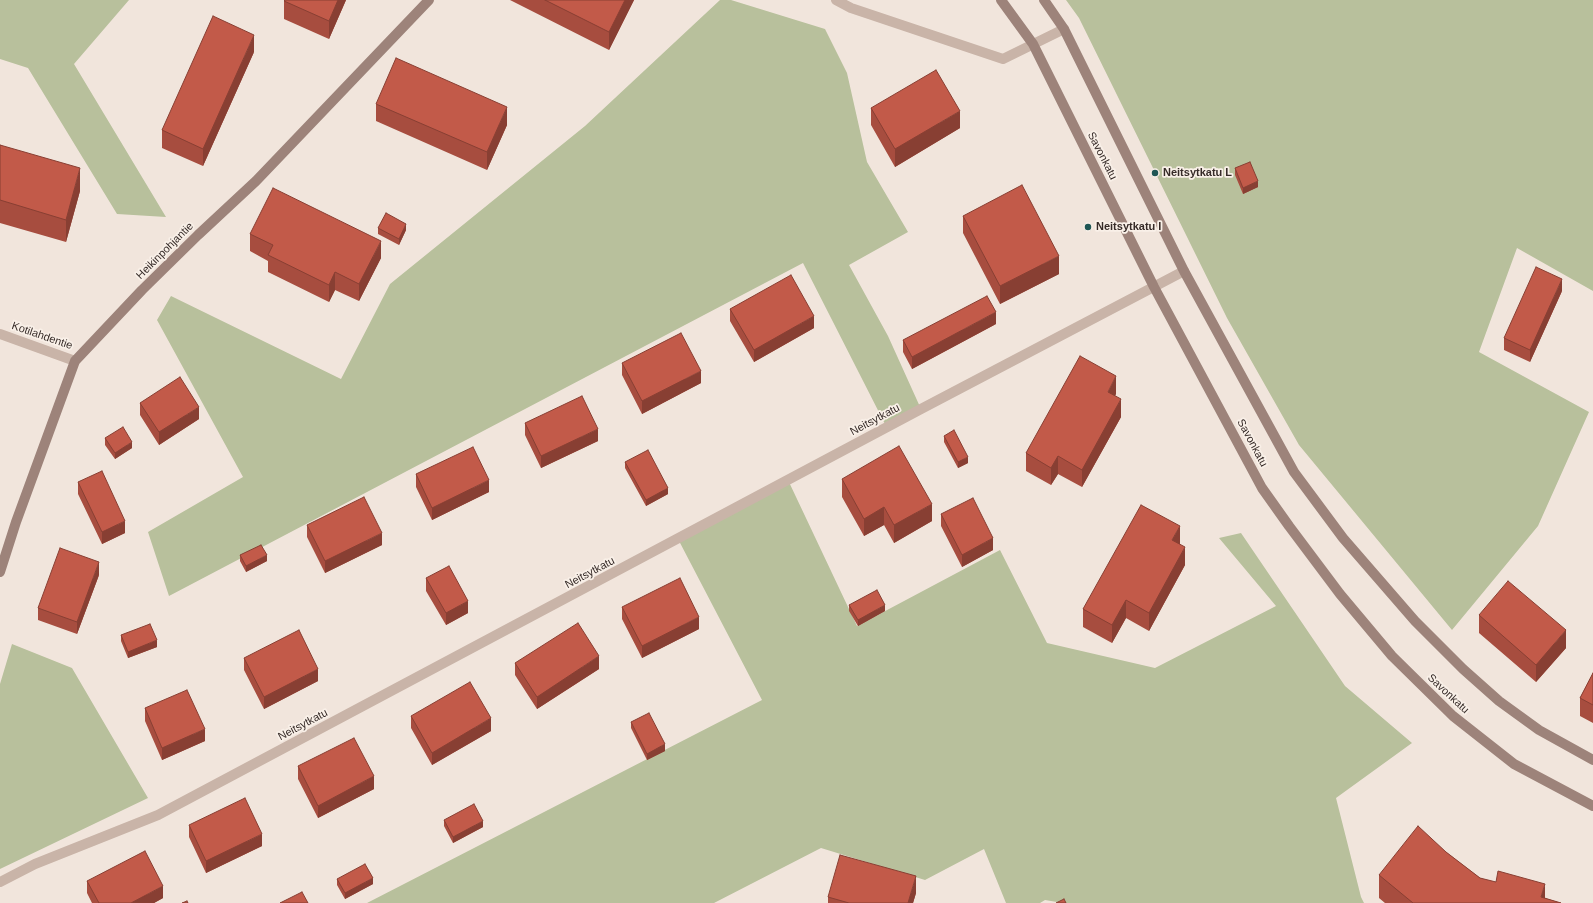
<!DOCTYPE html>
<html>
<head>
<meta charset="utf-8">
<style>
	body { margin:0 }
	canvas { display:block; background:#f1e5dc }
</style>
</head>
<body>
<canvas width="1593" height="903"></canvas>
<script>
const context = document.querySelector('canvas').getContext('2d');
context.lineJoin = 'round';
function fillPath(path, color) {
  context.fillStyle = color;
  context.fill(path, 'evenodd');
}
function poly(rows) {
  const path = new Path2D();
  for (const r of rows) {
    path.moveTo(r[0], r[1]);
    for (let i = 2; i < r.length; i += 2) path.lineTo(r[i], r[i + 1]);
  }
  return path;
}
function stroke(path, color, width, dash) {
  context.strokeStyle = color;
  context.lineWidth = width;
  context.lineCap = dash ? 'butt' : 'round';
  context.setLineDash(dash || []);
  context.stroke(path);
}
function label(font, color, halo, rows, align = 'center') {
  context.font = font + ' Arial,sans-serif';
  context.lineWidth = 3.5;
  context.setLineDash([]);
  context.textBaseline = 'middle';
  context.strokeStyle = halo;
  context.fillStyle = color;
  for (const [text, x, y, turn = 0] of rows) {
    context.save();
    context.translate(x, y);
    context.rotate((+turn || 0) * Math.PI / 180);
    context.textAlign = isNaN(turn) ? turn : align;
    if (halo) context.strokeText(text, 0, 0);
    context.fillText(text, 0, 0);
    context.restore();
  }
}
fillPath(poly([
	[0,0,129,0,74,64,166,217,117,214,28,68,0,59],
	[720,0,731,0,825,29,847,73,867,162,908,232,849,265,888,336,921,409,887,428,803,263,169,596,148,532,243,477,157,320,171,296,341,379,390,284,585,126],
	[1066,0,1593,0,1593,291,1517,248,1479,352,1589,412,1538,526,1452,630,1299,445,1227,318,1079,18],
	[788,480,857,626,1000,550,1047,643,1155,668,1276,606,1219,538,1241,533,1345,686,1412,743,1336,798,1361,897,1364,903,1063,903,1045,900,1040,903,1006,903,984,849,925,880,821,848,714,903,367,903,762,700,678,539],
	[12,644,72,668,148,798,0,869,0,684]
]), '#b8c09c');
stroke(poly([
	[836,0,851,8,1003,59,1064,29]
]), '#c9b4a8', 10);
stroke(poly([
	[0,334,75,361],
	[0,882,35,864,158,815,921,409,1184,271]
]), '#c9b4a8', 10);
stroke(poly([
	[1001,0,1033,44,1154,287,1262,488,1289,526,1340,594,1392,656,1453,716,1514,764,1593,806],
	[1044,0,1064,29,1184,271,1294,472,1343,538,1415,621,1463,669,1499,701,1539,730,1593,760],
	[0,572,16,522,75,361,142,290,198,235,256,181,429,0]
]), '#9d837a', 10);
fillPath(poly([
	[285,0,346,0,329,39,284,19,284,1],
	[510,0,634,0,609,50],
	[254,52,203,166,162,148,162,130],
	[376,104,507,125,487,170,376,121],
	[871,108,960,128,895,167,871,125],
	[0,145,80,191,66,242,0,223],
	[1235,168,1258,187,1243,194,1235,175],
	[963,216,1059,274,1000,304,963,233],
	[378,228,406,230,399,245,378,234],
	[250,234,381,258,359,301,335,290,329,302,268,272,268,261,250,251],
	[1562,291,1530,362,1504,350,1504,338],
	[730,309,814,328,754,362,730,321],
	[996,324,912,369,903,352,903,340],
	[622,363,701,383,642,414,622,375],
	[1116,394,1115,396,1121,417,1082,487,1058,474,1051,485,1026,471,1026,453],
	[140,403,199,419,159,445,140,415],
	[525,423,598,441,541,468,525,435],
	[944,436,968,463,958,468,944,442],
	[105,438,132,448,115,459,105,445],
	[625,462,668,494,646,506,625,468],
	[416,474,489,492,432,520,416,487],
	[842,479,932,521,894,543,884,525,864,536,842,497],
	[78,482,125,533,102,544,78,494],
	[941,514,993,550,962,567,941,526],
	[307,525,382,545,325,573,307,537],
	[1179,544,1185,565,1149,631,1126,618,1112,643,1083,627,1083,609,1180,544],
	[240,555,267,561,246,572,240,561],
	[99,575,77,634,38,620,38,608],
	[426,578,468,613,446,625,426,591],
	[849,605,885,611,858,626,849,611],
	[622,607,699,629,642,658,622,619],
	[1479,615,1566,648,1536,682,1479,633],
	[121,635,157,647,128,658,121,641],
	[244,658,318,681,264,709,244,670],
	[515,663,599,669,537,709,515,675],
	[1593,673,1593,723,1580,716,1580,698],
	[145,708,205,741,162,760,145,721],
	[411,716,491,731,432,765,411,728],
	[631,722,665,751,647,760,631,728],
	[298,766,374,789,318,818,298,779],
	[444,820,483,827,453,843,444,826],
	[189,825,262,846,206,873,189,837],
	[1446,852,1480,878,1561,903,1385,903,1379,898,1379,875],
	[337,879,373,884,345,899,337,885],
	[87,881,163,898,154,903,92,903,87,893],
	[916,893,913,903,828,903,828,897]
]), '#a74d3f');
fillPath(poly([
	[338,0,346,0,329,39,329,21],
	[625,0,634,0,609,50,609,32],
	[254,35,254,52,203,166,203,149],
	[507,107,507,125,487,170,487,152],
	[960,111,960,128,895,167,895,149],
	[80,168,80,191,66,242,66,220],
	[1258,181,1258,187,1243,194,1243,188],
	[406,224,406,230,399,245,399,239],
	[381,241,381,258,359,301,359,284],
	[1059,256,1059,274,1000,304,1000,286],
	[335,272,335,290,329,302,329,285],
	[1562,279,1562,291,1530,362,1530,350],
	[996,312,996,324,912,369,912,357],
	[814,316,814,328,754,362,754,350],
	[701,371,701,383,642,414,642,401],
	[1116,376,1116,394,1108,409,1108,392],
	[1121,399,1121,417,1082,487,1082,470],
	[199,407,199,419,159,445,159,432],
	[598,429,598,441,541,468,541,456],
	[132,442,132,448,115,459,115,453],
	[1058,456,1058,474,1051,485,1051,468],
	[968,457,968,463,958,468,958,462],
	[489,480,489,492,432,520,432,508],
	[668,488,668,494,646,506,646,500],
	[932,504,932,521,894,543,894,525],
	[884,507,884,525,864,536,864,519],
	[125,521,125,533,102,544,102,532],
	[1180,526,1180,544,1172,558,1172,540],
	[382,533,382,545,325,573,325,561],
	[993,538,993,550,962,567,962,555],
	[1185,547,1185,565,1149,631,1149,613],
	[267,555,267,561,246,572,246,566],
	[99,562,99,575,77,634,77,622],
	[1126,600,1126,618,1112,643,1112,625],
	[468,601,468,613,446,625,446,613],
	[885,605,885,611,858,626,858,620],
	[699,617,699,629,642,658,642,646],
	[1566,630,1566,648,1536,682,1536,665],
	[157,640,157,647,128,658,128,652],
	[599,656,599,669,537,709,537,697],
	[318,669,318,681,264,709,264,697],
	[491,718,491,731,432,765,432,753],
	[205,729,205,741,162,760,162,748],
	[665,744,665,751,647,760,647,754],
	[374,776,374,789,318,818,318,806],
	[483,821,483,827,453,843,453,837],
	[262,834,262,846,206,873,206,861],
	[916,876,916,893,913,903,908,903],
	[373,878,373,884,345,899,345,893],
	[1545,884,1545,903,1541,897],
	[163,886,163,898,154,903,131,903]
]), '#883f33');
const building = poly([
	[285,0,338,0,329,21,284,1,285,0],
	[545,0,625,0,609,32,545,0],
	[213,16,254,35,203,149,162,130,213,16],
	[396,58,507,107,487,152,376,104,396,58],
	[936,70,960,111,895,149,871,108,936,70],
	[0,145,80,168,66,220,0,200,0,145],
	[1250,162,1258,181,1243,188,1235,168,1250,162],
	[1022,185,1059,256,1000,286,963,216,1022,185],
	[273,188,381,241,359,284,335,272,329,285,268,255,273,245,250,234,273,188],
	[386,213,406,224,399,239,378,228,386,213],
	[1536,267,1562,279,1530,350,1504,338,1536,267],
	[791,275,814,316,754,350,730,309,791,275],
	[987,296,996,312,912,357,903,340,987,296],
	[681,333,701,371,642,401,622,363,681,333],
	[1080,356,1116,376,1108,392,1121,399,1082,470,1058,456,1051,468,1026,453,1080,356],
	[180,377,199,407,159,432,140,403,180,377],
	[582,396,598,429,541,456,525,423,582,396],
	[123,427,132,442,115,453,105,438,123,427],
	[954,430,968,457,958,462,944,436,954,430],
	[899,446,932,504,894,525,884,507,864,519,842,479,899,446],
	[473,447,489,480,432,508,416,474,473,447],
	[648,450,668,488,646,500,625,462,648,450],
	[102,471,125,521,102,532,78,482,102,471],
	[364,497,382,533,325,561,307,525,364,497],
	[973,498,993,538,962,555,941,514,973,498],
	[1141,505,1180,526,1172,540,1185,547,1149,613,1126,600,1112,625,1083,609,1141,505],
	[261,545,267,555,246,566,240,555,261,545],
	[60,548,99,562,77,622,38,608,60,548],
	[449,566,468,601,446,613,426,578,449,566],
	[680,578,699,617,642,646,622,607,680,578],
	[1508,581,1566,630,1536,665,1479,615,1508,581],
	[877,590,885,605,858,620,849,605,877,590],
	[578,623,599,656,537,697,515,663,578,623],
	[150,624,157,640,128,652,121,635,150,624],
	[299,630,318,669,264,697,244,658,299,630],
	[1593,673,1593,705,1580,698,1593,673],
	[470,682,491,718,432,753,411,716,470,682],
	[187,690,205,729,162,748,145,708,187,690],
	[649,713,665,744,647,754,631,722,649,713],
	[354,738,374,776,318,806,298,766,354,738],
	[245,798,262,834,206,861,189,825,245,798],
	[474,804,483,821,453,837,444,820,474,804],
	[1418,826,1446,852,1480,878,1496,882,1498,871,1545,884,1541,897,1561,903,1413,903,1379,875,1418,826],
	[145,851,163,886,131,903,99,903,87,881,145,851],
	[840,855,916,876,908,903,849,903,828,897,840,855],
	[365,864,373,878,345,893,337,879,365,864],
	[302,892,308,903,280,903,302,892],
	[1064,899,1066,903,1056,903,1064,899],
	[187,901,188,903,182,903,187,901]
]);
fillPath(building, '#c25a49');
stroke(building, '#883f33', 1);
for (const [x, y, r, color] of [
	[1155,173,4,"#1f5654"],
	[1088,227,4,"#1f5654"]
]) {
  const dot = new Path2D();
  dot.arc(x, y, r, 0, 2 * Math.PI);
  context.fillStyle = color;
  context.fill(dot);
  stroke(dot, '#f9f0e8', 1.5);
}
label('11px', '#362b28', '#f9f0e8', [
	["Savonkatu",1102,156,63],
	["Heikinpohjantie",165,251,-45],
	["Kotilahdentie",42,336,19],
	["Neitsytkatu",875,420,-28],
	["Savonkatu",1252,443,62],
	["Neitsytkatu",590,573,-28],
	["Savonkatu",1448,694,43],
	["Neitsytkatu",303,725,-28]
]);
label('bold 11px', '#362b28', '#f9f0e8', [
	["Neitsytkatu L",1163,173],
	["Neitsytkatu I",1096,227]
], 'left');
</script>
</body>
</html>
